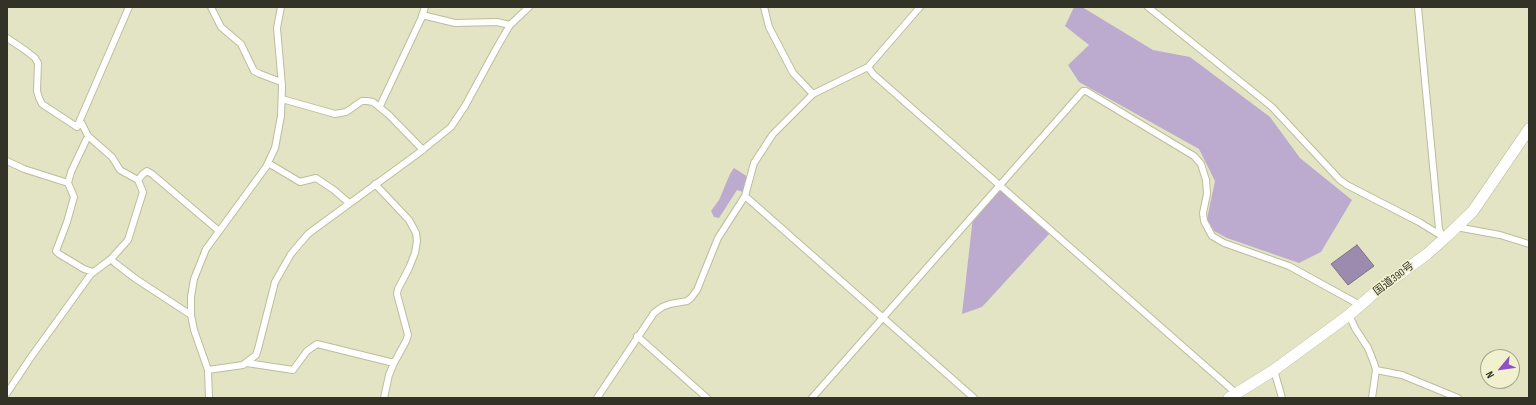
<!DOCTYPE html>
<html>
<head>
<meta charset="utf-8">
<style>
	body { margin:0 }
	#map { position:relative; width:1536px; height:405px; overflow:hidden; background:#e3e4c3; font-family:"Sofia Sans Condensed",sans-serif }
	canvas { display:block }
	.frame { position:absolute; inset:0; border:8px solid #323226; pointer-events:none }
	.north { position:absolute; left:1480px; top:349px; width:40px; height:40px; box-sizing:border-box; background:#f1f1d0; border:1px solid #a5a58c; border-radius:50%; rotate:241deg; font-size:11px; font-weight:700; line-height:16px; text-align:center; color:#323226 }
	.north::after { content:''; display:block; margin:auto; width:14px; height:18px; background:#9050c6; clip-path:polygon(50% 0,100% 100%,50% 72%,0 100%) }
</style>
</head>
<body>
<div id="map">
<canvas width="1536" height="405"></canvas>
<div class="frame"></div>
<div class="north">N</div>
</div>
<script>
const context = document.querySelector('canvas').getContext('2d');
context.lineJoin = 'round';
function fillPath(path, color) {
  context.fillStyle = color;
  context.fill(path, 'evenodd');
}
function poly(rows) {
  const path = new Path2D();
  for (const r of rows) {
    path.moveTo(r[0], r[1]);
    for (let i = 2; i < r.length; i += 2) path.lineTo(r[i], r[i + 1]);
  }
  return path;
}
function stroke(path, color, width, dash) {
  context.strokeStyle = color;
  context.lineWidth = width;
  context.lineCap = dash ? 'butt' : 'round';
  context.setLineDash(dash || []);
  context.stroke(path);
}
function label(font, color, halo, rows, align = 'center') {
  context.font = font + ' "Sofia Sans Condensed","Noto Sans JP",sans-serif';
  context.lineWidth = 3.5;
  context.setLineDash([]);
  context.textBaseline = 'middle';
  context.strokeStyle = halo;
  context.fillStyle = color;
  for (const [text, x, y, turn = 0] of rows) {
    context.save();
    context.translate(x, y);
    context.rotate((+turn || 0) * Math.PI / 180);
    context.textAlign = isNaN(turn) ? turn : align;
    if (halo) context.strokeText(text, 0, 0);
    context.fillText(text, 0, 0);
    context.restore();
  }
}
fillPath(poly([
	[1074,7,1082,7,1153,50,1190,57,1270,117,1300,158,1352,200,1321,252,1299,263,1227,238,1214,231,1207,219,1215,181,1199,149,1079,82,1068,65,1089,45,1065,26],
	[734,168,748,177,743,192,737,190,719,218,714,217,711,211,719,200,730,174],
	[1000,187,1050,233,982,307,962,314,973,217]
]), '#bcaacf');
const water = poly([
	[1357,245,1374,266,1348,285,1331,264,1357,245]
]);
fillPath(water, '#9c8baf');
stroke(water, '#7c7086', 1);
const minor = poly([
	[211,7,221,27,241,44,254,71,260,74,281,82],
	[281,7,277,28,282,86,281,116,275,148,266,167,206,249,194,279,191,297,191,315,194,330,208,370,243,365,256,355,258,349,275,282,291,254,308,234,316,228,420,152,451,127,465,106,496,49,510,25,529,7],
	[764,7,769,27,793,73,813,94],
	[1148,7,1272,107,1340,180,1347,185,1419,222,1445,238],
	[1418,7,1439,229,1442,236],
	[422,15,455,23,497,22,510,25],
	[7,38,25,50,35,58,38,63,37,91,39,98,42,104,77,127,129,7],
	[868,67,873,74,1237,394],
	[282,99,335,114,346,112,362,101,367,101,373,102,389,115,423,150],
	[380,106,421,19,425,7],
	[80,120,88,136,112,157,120,170,138,180],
	[7,161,24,169,68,183,74,197,67,222,56,251,59,254,84,269,93,272],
	[268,163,300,182,316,178,334,190,349,203],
	[68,183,71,172,88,136],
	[375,184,409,220,416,233,417,241,415,253,409,268,398,289,397,294,408,335,406,341,394,363,389,375,384,398],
	[745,196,974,398],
	[1456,227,1500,235,1529,244],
	[111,259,115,263,136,279,191,315],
	[1349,315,1355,328,1368,348,1374,363,1376,370,1372,398],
	[637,336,707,398],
	[247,363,293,370,307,351,317,344,394,363],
	[208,370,209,398],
	[1274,370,1282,398],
	[1376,370,1402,375,1458,398],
	[7,393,31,357,91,274,111,259,128,240,143,192,138,180,143,174,147,171,152,174,219,231],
	[597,398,654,313,662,307,670,304,687,301,691,298,697,290,718,238,745,196,754,163,773,134,813,94,868,67,920,7],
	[812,398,1083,91,1086,91,1194,156,1201,164,1206,180,1207,194,1203,213,1204,221,1212,236,1224,243,1289,266,1360,305]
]);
const trunk = poly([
	[1229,398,1274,370,1349,315,1373,294,1427,254,1445,238,1473,211,1529,129]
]);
stroke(minor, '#bcbd9d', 8);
stroke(trunk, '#bcbd9d', 12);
stroke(minor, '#fff', 6);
stroke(trunk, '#fff', 11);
label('11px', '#323226', '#f1f1d0', [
	["国道390号",1394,279,-37]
]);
</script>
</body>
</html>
